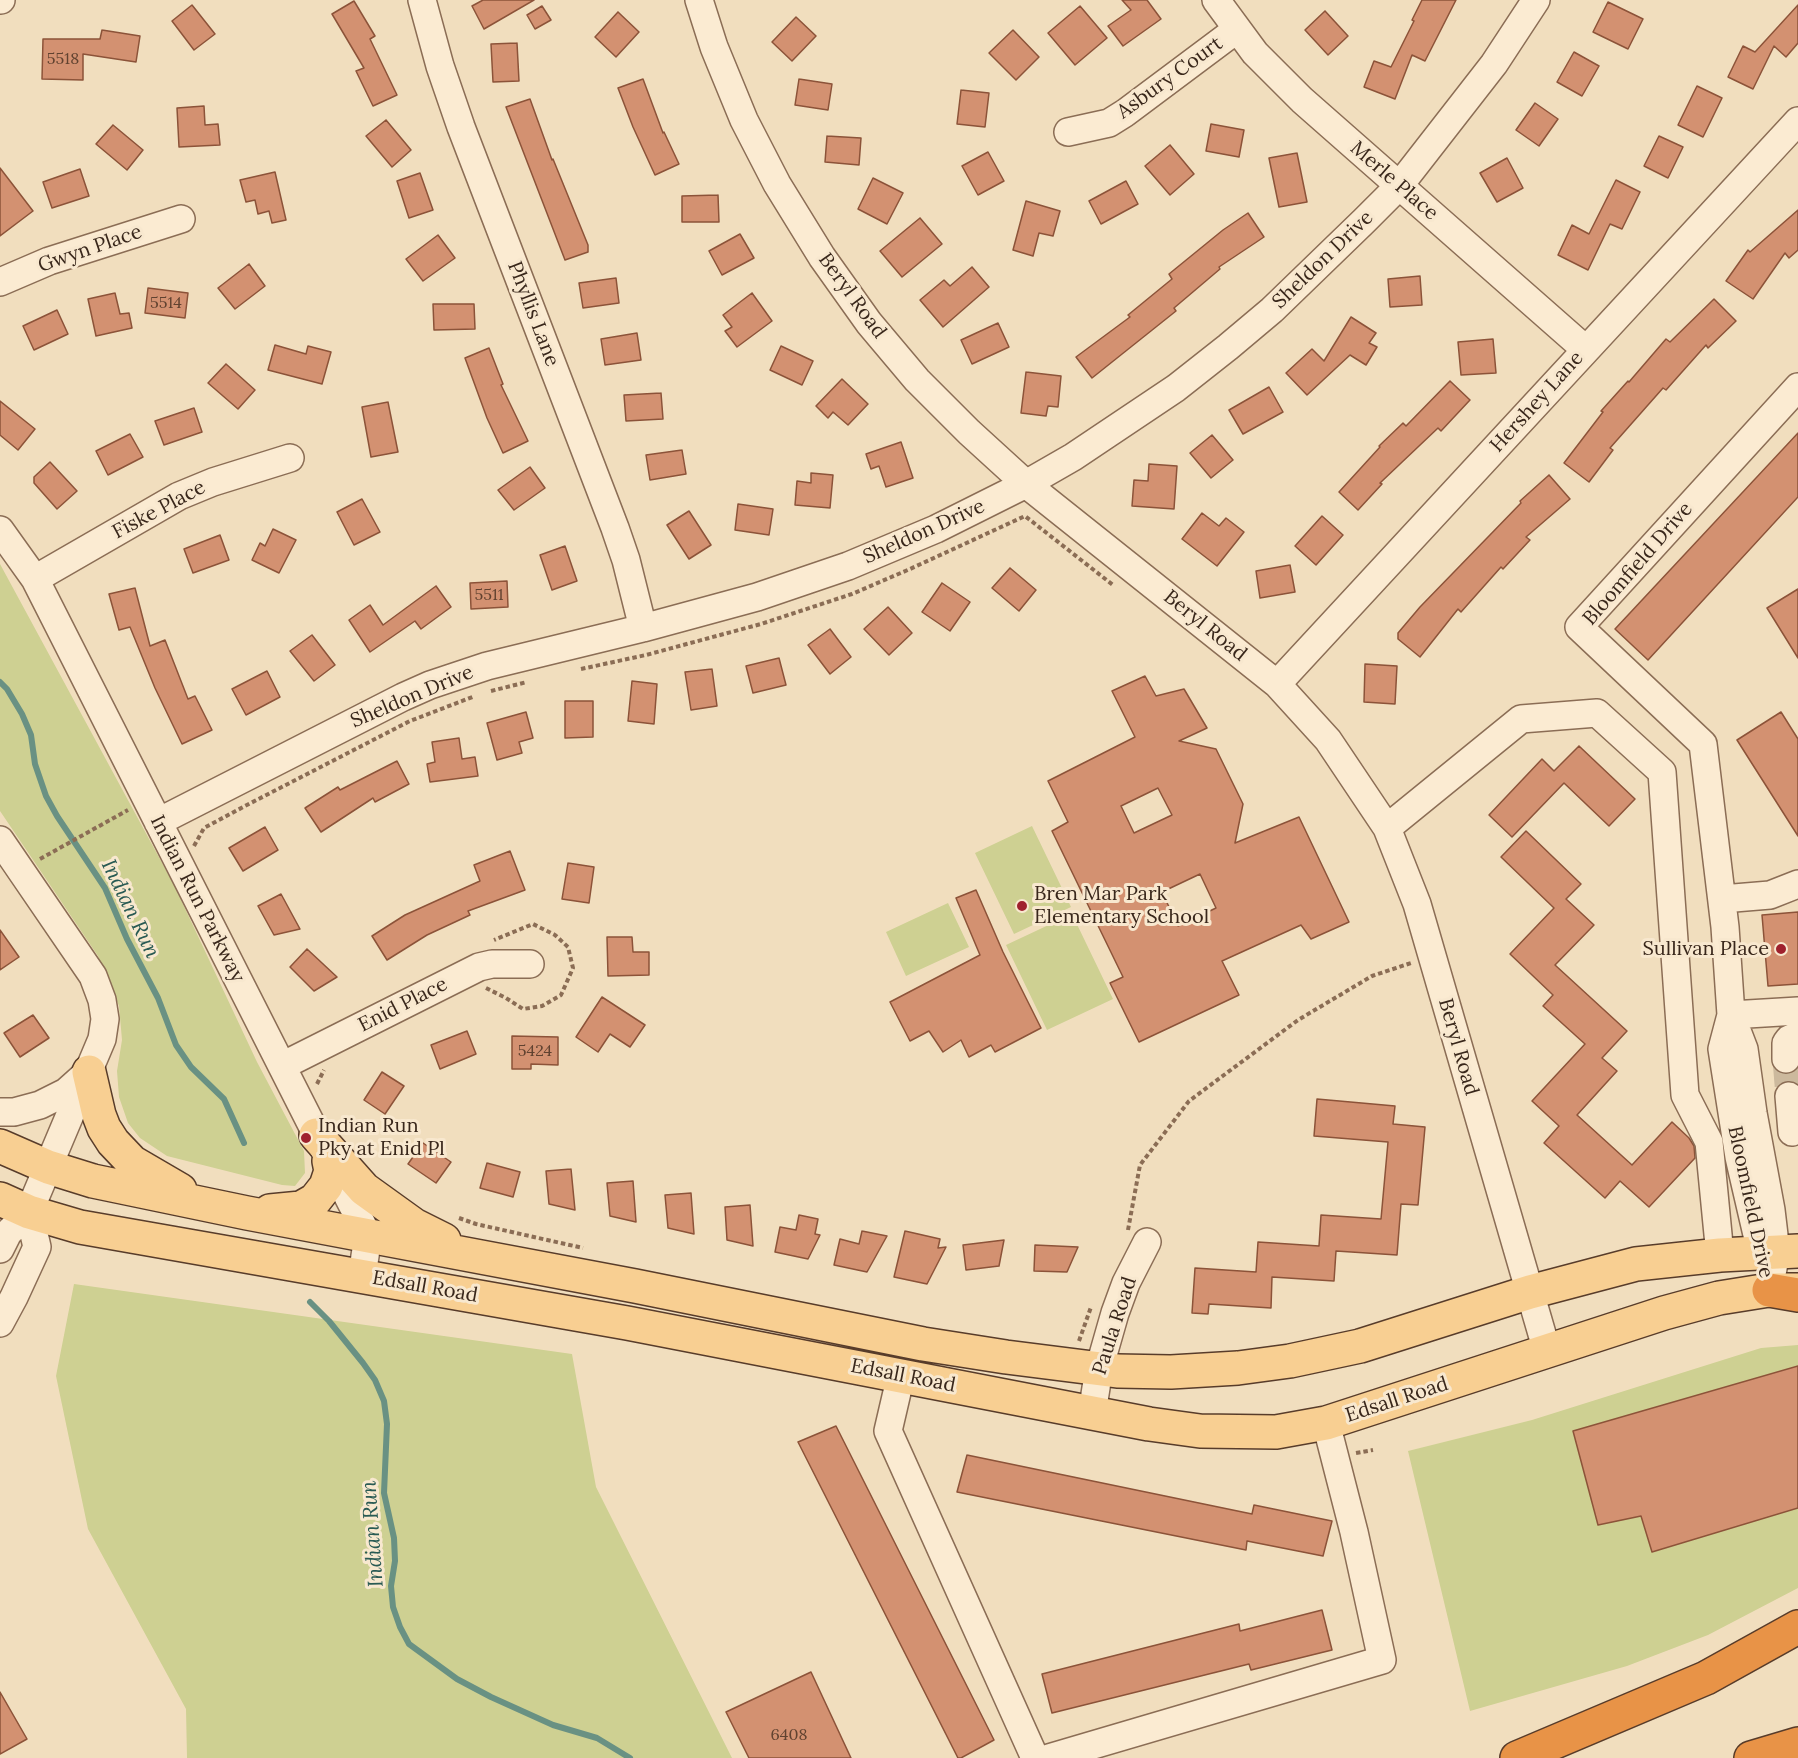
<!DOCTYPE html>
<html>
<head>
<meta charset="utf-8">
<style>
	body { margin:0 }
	canvas { display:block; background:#f1debe }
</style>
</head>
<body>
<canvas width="1798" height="1758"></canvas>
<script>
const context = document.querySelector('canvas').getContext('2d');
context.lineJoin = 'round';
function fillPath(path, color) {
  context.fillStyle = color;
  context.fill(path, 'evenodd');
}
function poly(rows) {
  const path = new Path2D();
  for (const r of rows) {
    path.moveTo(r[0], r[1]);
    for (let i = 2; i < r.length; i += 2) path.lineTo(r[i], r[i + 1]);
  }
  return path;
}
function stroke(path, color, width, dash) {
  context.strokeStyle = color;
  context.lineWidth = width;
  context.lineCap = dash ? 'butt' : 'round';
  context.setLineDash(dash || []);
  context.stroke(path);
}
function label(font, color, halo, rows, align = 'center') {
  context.font = font + ' Lora,serif';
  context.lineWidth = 6;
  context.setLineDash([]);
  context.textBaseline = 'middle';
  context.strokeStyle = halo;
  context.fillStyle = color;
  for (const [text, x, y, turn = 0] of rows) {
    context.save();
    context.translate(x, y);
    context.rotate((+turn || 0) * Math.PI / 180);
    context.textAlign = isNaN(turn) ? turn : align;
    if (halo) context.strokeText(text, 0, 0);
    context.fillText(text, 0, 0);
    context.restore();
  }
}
fillPath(poly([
	[0,564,174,885,257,1062,304,1151,305,1173,295,1186,282,1185,167,1156,140,1138,128,1123,119,1097,117,1071,122,1040,119,1006,98,956,0,811],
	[1032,826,1071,907,1014,934,975,853],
	[948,903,969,947,906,976,886,932],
	[1072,914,1113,999,1047,1030,1006,945],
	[74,1284,572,1354,596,1487,732,1758,187,1758,186,1709,88,1529,56,1376],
	[1798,1345,1798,1588,1708,1635,1627,1666,1470,1711,1408,1451,1532,1420,1761,1348]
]), '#ced092');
stroke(poly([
	[0,682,7,689,22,714,31,735,35,764,46,796,57,816,105,888,127,939,158,998,176,1045,191,1067,224,1099,244,1143],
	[310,1302,329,1321,363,1363,375,1380,384,1401,387,1424,384,1493,394,1538,395,1561,391,1586,393,1607,400,1627,409,1644,457,1679,491,1697,553,1725,597,1738,630,1758]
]), '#699183', 6);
const building = poly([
	[483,0,534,0,484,29,472,6,483,0],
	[1122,0,1147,0,1161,19,1123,46,1108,26,1131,10,1122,0],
	[1422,0,1456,0,1425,61,1412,55,1395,99,1364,87,1374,61,1391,67,1414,21,1412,20,1422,0],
	[354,1,375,36,370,39,397,95,373,106,356,71,364,68,332,14,354,1],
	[1608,2,1643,19,1628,49,1593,32,1608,2],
	[192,5,215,34,194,50,172,21,192,5],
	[1798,5,1798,43,1786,57,1774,46,1753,89,1728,77,1743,46,1755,52,1798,5],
	[542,6,551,20,535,29,527,15,542,6],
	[1080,6,1107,38,1075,65,1048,33,1080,6],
	[1325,11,1348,36,1328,55,1305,30,1325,11],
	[618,12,639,32,616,57,595,37,618,12],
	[796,17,816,36,792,61,772,42,796,17],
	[102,30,140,36,136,62,83,54,83,80,42,79,43,39,100,39,102,30],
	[1013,30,1039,57,1016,80,989,53,1013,30],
	[517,43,519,81,493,82,491,44,517,43],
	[1574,52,1599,66,1582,96,1557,82,1574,52],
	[643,79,663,133,664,132,679,164,655,175,633,127,618,88,643,79],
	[799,79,832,84,828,110,795,105,799,79],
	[1697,86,1722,98,1703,137,1678,125,1697,86],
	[961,90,989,93,985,127,957,124,961,90],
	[530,99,552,160,553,159,588,245,588,252,565,260,506,107,530,99],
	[1535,103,1558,119,1539,146,1516,130,1535,103],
	[204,106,205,125,218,124,220,145,179,147,177,108,204,106],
	[386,120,411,150,392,167,366,136,386,120],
	[1211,124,1244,130,1239,157,1206,151,1211,124],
	[113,125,143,150,127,170,96,144,113,125],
	[827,136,861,138,859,165,825,162,827,136],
	[1659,136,1683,147,1668,178,1644,166,1659,136],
	[1170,145,1194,174,1170,195,1145,166,1170,145],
	[988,152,1004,181,978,195,962,166,988,152],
	[1297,153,1307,202,1279,207,1269,158,1297,153],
	[1507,158,1523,188,1497,202,1480,173,1507,158],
	[0,168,33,211,0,236,0,168],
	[80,169,89,196,52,208,43,182,80,169],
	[275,172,286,220,272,223,269,211,258,214,255,200,246,202,240,180,275,172],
	[420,173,433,210,409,218,397,181,420,173],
	[873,178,903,193,887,224,858,209,873,178],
	[1616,180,1640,192,1622,229,1610,224,1588,270,1558,255,1572,225,1589,234,1616,180],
	[1126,181,1138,204,1101,224,1089,201,1126,181],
	[718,195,719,222,682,222,682,196,718,195],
	[1026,201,1060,211,1053,236,1039,233,1033,256,1013,250,1026,201],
	[1798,210,1798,250,1789,258,1785,253,1753,299,1726,281,1748,250,1750,252,1798,210],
	[1248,213,1264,237,1219,267,1220,269,1174,308,1176,311,1092,378,1076,357,1130,317,1128,315,1172,279,1169,274,1223,230,1248,213],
	[920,218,942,244,902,277,880,251,920,218],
	[740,234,754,258,722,275,709,251,740,234],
	[438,235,455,258,423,281,406,259,438,235],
	[249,264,265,286,235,309,218,288,249,264],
	[972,267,989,287,943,327,920,300,944,280,950,286,972,267],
	[1420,276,1422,305,1390,307,1388,279,1420,276],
	[616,278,619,303,583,308,579,283,616,278],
	[148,288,188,293,185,318,145,313,148,288],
	[115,293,120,314,129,313,132,328,96,336,88,299,115,293],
	[752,293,772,321,737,347,725,331,732,327,723,315,752,293],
	[1714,299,1736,321,1708,348,1706,345,1666,390,1663,388,1610,448,1613,450,1589,482,1564,463,1603,412,1601,411,1628,381,1629,382,1666,339,1670,342,1714,299],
	[433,304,474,304,475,329,434,330,433,304],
	[57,310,68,334,34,350,23,326,57,310],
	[1351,317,1376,333,1369,343,1377,347,1366,365,1350,355,1307,395,1286,373,1312,349,1324,361,1351,317],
	[998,323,1009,347,972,364,961,340,998,323],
	[637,333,641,360,605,365,601,339,637,333],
	[1493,339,1496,373,1461,375,1458,342,1493,339],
	[275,345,306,354,308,346,331,352,322,384,268,370,275,345],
	[781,346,813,361,802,385,770,370,781,346],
	[489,348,503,384,501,385,528,441,503,453,487,418,465,358,489,348],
	[226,364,255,390,238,409,208,383,226,364],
	[1026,372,1061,376,1058,407,1048,406,1046,416,1021,413,1026,372],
	[842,379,868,404,848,425,833,412,828,418,816,406,842,379],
	[1450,381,1470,400,1441,431,1438,428,1380,483,1382,484,1358,510,1339,492,1380,447,1379,446,1403,423,1406,426,1450,381],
	[1269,387,1283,412,1243,434,1229,410,1269,387],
	[661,393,663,419,626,421,624,395,661,393],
	[0,401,35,429,18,450,0,435,0,401],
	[388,402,398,452,371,457,362,407,388,402],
	[194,408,202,432,164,445,155,421,194,408],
	[1798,433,1798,497,1648,660,1615,629,1798,433],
	[130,434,143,457,108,475,96,451,130,434],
	[1212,435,1233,460,1211,478,1190,453,1212,435],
	[901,442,913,478,886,487,879,466,871,469,866,454,901,442],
	[682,450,686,474,650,480,646,455,682,450],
	[50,462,77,491,57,509,34,483,34,477,50,462],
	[1149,464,1177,466,1174,509,1132,506,1134,480,1148,481,1149,464],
	[530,467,545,488,514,510,498,490,530,467],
	[811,473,833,475,830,508,795,505,797,481,811,483,811,473],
	[1549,475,1570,499,1526,537,1530,540,1503,569,1501,567,1461,612,1458,609,1420,657,1398,639,1398,633,1420,607,1521,503,1520,501,1549,475],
	[362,499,380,532,354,545,337,512,362,499],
	[738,504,773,509,769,535,735,530,738,504],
	[689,511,711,545,689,559,667,525,689,511],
	[1202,513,1219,526,1226,518,1244,532,1217,566,1182,539,1202,513],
	[1322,516,1343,535,1316,565,1295,546,1322,516],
	[273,529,296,540,279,573,252,560,260,543,265,546,273,529],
	[220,535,229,560,193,573,184,549,220,535],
	[565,546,577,581,552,590,540,555,565,546],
	[1290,565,1295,592,1260,598,1256,571,1290,565],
	[1010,568,1036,590,1019,611,992,588,1010,568],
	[507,581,508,607,471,609,470,583,507,581],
	[942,583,970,602,950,631,922,612,942,583],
	[436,586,451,607,421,629,415,621,370,652,349,620,370,605,383,625,436,586],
	[135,588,150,646,165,640,188,699,195,696,212,730,182,744,155,688,130,627,119,630,109,594,135,588],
	[1798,589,1798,658,1767,608,1798,589],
	[888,607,912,633,889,655,864,629,888,607],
	[830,629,851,657,830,674,808,645,830,629],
	[312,635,335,665,314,681,290,651,312,635],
	[779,658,786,685,753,693,746,666,779,658],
	[1365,664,1397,666,1395,704,1364,702,1365,664],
	[712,669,717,706,691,710,685,672,712,669],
	[267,671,280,697,246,715,232,689,267,671],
	[1145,676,1156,696,1184,689,1207,728,1179,741,1216,749,1243,804,1235,843,1299,817,1349,922,1311,939,1301,925,1222,961,1239,995,1139,1042,1110,983,1123,977,1052,831,1068,822,1048,781,1135,737,1112,691,1145,676],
	[1158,788,1172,815,1134,833,1121,806,1158,788],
	[1200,874,1216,908,1178,926,1162,892,1200,874],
	[632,681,657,684,654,724,628,721,632,681],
	[565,701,593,701,593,737,565,738,565,701],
	[526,712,533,738,519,742,522,753,497,760,487,723,526,712],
	[1781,712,1798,739,1798,836,1737,740,1781,712],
	[459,738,462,759,475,757,478,776,430,782,427,764,435,762,432,742,459,738],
	[1579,746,1635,799,1609,826,1564,783,1512,837,1489,815,1542,759,1554,771,1579,746],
	[397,761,409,784,375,802,373,798,321,832,305,808,338,787,340,790,397,761],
	[265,827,278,850,243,871,229,848,265,827],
	[1526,831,1581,884,1566,899,1594,925,1555,965,1627,1031,1602,1058,1617,1071,1577,1115,1632,1165,1672,1122,1689,1138,1694,1146,1695,1158,1649,1207,1620,1181,1605,1198,1544,1143,1559,1126,1532,1101,1585,1044,1543,1006,1553,995,1510,954,1554,908,1501,857,1526,831],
	[510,851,525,890,468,911,470,915,427,935,387,960,372,936,405,915,480,881,474,865,510,851],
	[568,863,594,867,589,903,562,899,568,863],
	[976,890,1003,952,1041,1028,995,1052,991,1045,969,1057,961,1040,943,1052,929,1031,910,1041,890,1002,980,955,956,898,976,890],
	[281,894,300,929,274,935,258,906,281,894],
	[1798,912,1798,984,1768,986,1762,915,1798,912],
	[0,930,19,957,0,970,0,930],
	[607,937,632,937,633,952,649,952,649,975,608,976,607,937],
	[307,949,337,977,314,991,290,967,307,949],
	[602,997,645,1025,630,1047,610,1034,598,1052,576,1037,602,997],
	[33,1015,49,1038,20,1057,4,1033,33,1015],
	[467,1031,476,1054,440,1069,431,1045,467,1031],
	[512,1036,558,1037,558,1065,531,1064,531,1069,512,1069,512,1036],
	[1798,1069,1798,1084,1788,1080,1780,1083,1779,1073,1787,1075,1793,1073,1798,1069],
	[382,1072,404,1086,385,1114,364,1100,382,1072],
	[1317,1099,1395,1106,1393,1124,1425,1127,1418,1205,1401,1204,1397,1255,1336,1251,1334,1281,1272,1277,1271,1308,1209,1304,1208,1314,1192,1313,1195,1268,1256,1272,1258,1242,1319,1246,1321,1215,1381,1219,1388,1142,1314,1136,1317,1099],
	[423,1143,451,1162,436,1183,408,1164,423,1143],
	[487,1163,520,1172,513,1197,480,1188,487,1163],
	[571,1169,575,1210,549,1204,546,1171,571,1169],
	[633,1181,636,1222,610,1216,607,1183,633,1181],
	[691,1193,694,1234,668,1228,665,1195,691,1193],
	[750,1205,753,1246,727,1240,725,1207,750,1205],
	[799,1215,818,1219,815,1234,820,1235,808,1259,775,1252,780,1227,796,1230,799,1215],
	[862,1231,887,1236,867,1272,834,1265,840,1239,859,1244,862,1231],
	[905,1231,940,1239,938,1248,946,1247,927,1284,894,1277,905,1231],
	[1004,1240,999,1266,966,1270,963,1245,1004,1240],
	[1035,1245,1078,1247,1067,1272,1034,1271,1035,1245],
	[1798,1366,1798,1508,1652,1552,1641,1516,1598,1525,1573,1431,1798,1366],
	[836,1426,994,1740,961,1758,958,1758,798,1442,836,1426],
	[967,1455,1252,1514,1254,1505,1332,1521,1323,1556,1247,1541,1246,1550,957,1492,967,1455],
	[1322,1610,1332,1650,1251,1670,1249,1664,1052,1713,1042,1674,1239,1624,1240,1631,1322,1610],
	[811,1672,851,1758,749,1758,726,1712,811,1672],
	[0,1692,27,1739,0,1754,0,1692]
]);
fillPath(building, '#d39171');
stroke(building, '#8c5339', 1.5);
stroke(poly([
	[1786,1059,1789,1096]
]), '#ccb99d', 27, [27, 14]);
const minor = poly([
	[0,0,1,0],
	[422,0,440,66,461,127,615,528,626,560,643,628],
	[699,0,714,47,744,120,777,184,822,257,869,323,917,380,969,432,1026,484,1277,684,1328,740,1387,828,1417,904,1547,1351],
	[1216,0,1255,53,1302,100,1585,349],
	[1068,132,1109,123,1125,113,1236,30],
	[0,282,49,261,181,219],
	[0,530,35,579,368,1236,362,1276],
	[35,579,179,496,213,482,290,458],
	[1277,684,1798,121],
	[158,822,403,697,430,685,487,666,643,628,757,597,848,566,936,529,1026,484,1073,457,1176,388,1228,347,1272,310,1364,221,1399,186,1494,64,1536,0],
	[1387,828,1521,719,1597,713,1662,772,1685,1095,1709,1142,1720,1255],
	[0,840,93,976,102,1000,105,1019,102,1039,29,1212,8,1233,0,1249],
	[1722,899,1770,895,1798,884],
	[1731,1015,1722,1049,1739,1157,1761,1252],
	[1731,1015,1798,1011],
	[1786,1059,1786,1043,1789,1039,1798,1036],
	[282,1066,479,967,492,964,530,964],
	[1789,1096,1792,1132],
	[0,1112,14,1112,40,1105,66,1092,85,1075],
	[1769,1290,1776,1252,1771,1210,1753,1113,1744,1049,1731,1015,1725,927,1703,744,1579,627,1798,387],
	[0,1323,14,1297,37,1247,29,1212],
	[901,1375,888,1431,1035,1758],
	[1092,1413,1099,1369,1115,1313,1126,1283,1147,1242],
	[1049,1758,1382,1660,1354,1532,1326,1423]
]);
const major = poly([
	[89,1072,99,1115,104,1128,113,1142,132,1162,180,1190],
	[316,1135,364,1189,414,1225,444,1240],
	[0,1146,48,1167,93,1181,247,1213,635,1286,923,1344,1006,1357,1117,1371,1171,1372,1238,1368,1290,1361,1360,1346,1530,1292,1636,1264,1720,1255,1798,1251],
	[0,1199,29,1212,80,1227,627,1323,1149,1424,1200,1431,1276,1432,1326,1423,1664,1313,1719,1298,1769,1290,1798,1290],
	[270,1211,301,1208,315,1200,326,1186,331,1171,329,1161]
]);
const highway = poly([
	[1769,1290,1798,1295],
	[1517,1758,1706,1678,1798,1627],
	[1751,1758,1798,1744]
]);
stroke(minor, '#8b6d55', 30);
stroke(major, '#583c2a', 36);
stroke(highway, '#583c2a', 36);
stroke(poly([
	[581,669,646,655,761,624,852,594,910,569,1025,516,1113,585],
	[491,691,527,682],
	[194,846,204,828,245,806,410,721,475,696],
	[40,859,128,810],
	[486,988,506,998,523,1009,542,1006,561,995,573,968,568,947,555,935,533,924,494,940],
	[317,1084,324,1070],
	[459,1218,476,1224,583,1248],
	[1128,1230,1140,1165,1189,1101,1298,1020,1372,976,1411,963],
	[1079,1341,1091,1307],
	[1356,1453,1373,1450]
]), '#8b6d55', 4, [4.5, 3]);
stroke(minor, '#fbebd2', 27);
stroke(major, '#f8cf92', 33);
stroke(highway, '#e89347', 33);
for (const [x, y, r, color] of [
	[1022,906,6,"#9f212d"],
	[1781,949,6,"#9f212d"],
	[306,1138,6,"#9f212d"]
]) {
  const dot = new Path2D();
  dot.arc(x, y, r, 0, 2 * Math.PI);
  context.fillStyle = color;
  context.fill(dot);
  stroke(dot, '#f8e8cf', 2);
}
label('16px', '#604230', null, [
	["5518",63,59],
	["5514",166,303],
	["5511",489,595],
	["5424",535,1051],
	["6408",789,1735]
]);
label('20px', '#39271b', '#f8e8cf', [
	["Asbury Court",1170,78,-36],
	["Merle Place",1394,181,41],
	["Gwyn Place",90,249,-19],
	["Sheldon Drive",1323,260,-44],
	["Beryl Road",852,296,54],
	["Phyllis Lane",533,314,69],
	["Hershey Lane",1537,402,-48],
	["Fiske Place",159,510,-28],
	["Sheldon Drive",924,532,-24],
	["Bloomfield Drive",1638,564,-49],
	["Beryl Road",1205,626,39],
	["Sheldon Drive",412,697,-23],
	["Indian Run Parkway",197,899,63],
	["Enid Place",403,1005,-27],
	["Beryl Road",1458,1047,74],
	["Bloomfield Drive",1750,1202,78],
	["Edsall Road",425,1287,10],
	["Paula Road",1115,1326,-72],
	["Edsall Road",903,1376,11],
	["Edsall Road",1397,1400,-18]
]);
label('20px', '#39271b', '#f8e8cf', [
	["Bren Mar Park",1034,894],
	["Elementary School",1034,917],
	["Sullivan Place",1769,949,"right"],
	["Indian Run",318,1126],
	["Pky at Enid Pl",318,1149]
], 'left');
label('italic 21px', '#295a53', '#f8e8cf', [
	["Indian Run",130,909,64],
	["Indian Run",373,1534,-94]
]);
</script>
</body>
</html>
